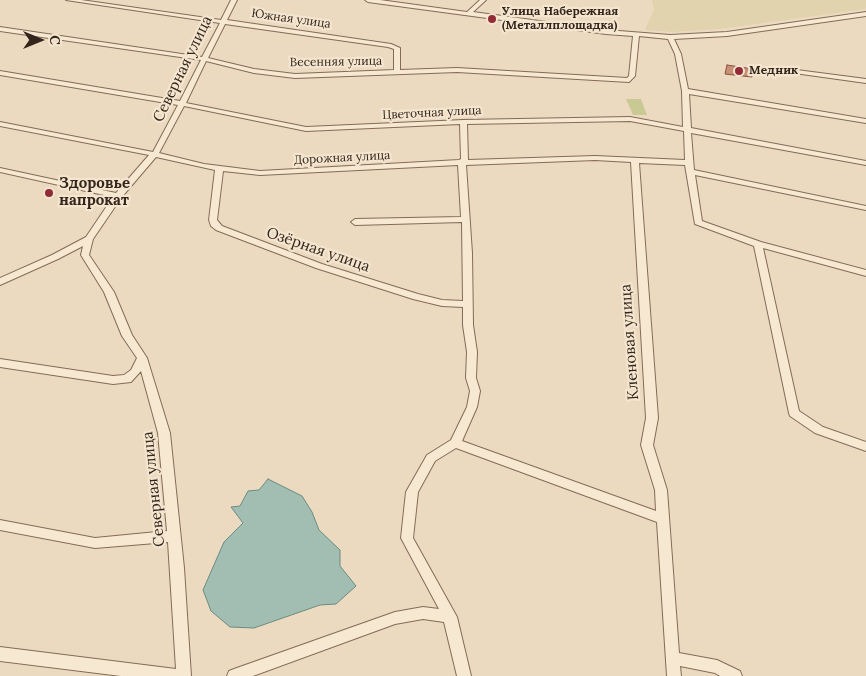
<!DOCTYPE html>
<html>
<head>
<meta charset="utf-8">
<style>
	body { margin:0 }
	#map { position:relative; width:866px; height:676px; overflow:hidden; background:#ecdac0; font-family:Lora,serif }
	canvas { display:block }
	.north { position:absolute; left:15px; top:15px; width:50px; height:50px; -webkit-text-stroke:4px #f4e5cf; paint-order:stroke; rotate:90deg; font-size:14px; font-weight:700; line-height:20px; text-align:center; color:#34251c }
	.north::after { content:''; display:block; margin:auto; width:18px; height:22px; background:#34251c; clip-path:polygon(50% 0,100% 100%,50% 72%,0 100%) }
</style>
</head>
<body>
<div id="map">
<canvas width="866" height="676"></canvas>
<div class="north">С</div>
</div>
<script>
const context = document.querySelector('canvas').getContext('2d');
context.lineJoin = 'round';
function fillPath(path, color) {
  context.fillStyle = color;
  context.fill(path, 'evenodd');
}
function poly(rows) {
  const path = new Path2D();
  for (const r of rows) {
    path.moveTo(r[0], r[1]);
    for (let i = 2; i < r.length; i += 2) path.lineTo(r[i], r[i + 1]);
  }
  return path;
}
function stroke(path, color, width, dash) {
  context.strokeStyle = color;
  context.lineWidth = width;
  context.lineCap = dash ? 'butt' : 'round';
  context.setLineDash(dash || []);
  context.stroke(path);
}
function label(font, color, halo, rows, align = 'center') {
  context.font = font + ' Lora,serif';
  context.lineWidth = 4.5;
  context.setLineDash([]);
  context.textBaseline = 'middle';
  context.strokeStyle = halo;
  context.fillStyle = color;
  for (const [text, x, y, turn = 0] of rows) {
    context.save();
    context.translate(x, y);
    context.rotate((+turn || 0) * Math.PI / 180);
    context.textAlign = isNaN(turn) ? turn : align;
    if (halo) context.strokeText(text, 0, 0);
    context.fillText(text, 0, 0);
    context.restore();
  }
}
fillPath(poly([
	[652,0,866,0,866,9,719,29,672,32,645,30,654,9]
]), '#e1d3ad');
fillPath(poly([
	[626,99,641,99,647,115,633,115]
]), '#c9c994');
const water = poly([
	[268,479,302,496,312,512,319,530,340,550,340,566,356,586,336,604,320,605,254,628,230,627,211,611,203,590,224,542,243,523,231,507,240,506,248,491,259,490,268,479]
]);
fillPath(water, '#a2beb3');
stroke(water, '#6a8b80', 1);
const building = poly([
	[727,65,753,69,752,77,725,74,727,65]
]);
fillPath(building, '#c99076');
stroke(building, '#82533f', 1);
const minor = poly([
	[66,0,81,0,221,20,231,0,237,0,227,20,391,44,400,48,400,70,457,68,627,78,629,76,633,36,606,34,368,2,365,0,380,0,467,12,480,0,486,0,473,12,606,30,670,35,727,32,866,12,866,16,727,36,674,39,681,54,688,89,866,119,866,123,689,94,691,128,866,161,866,165,691,133,694,170,866,206,866,210,695,175,702,221,761,242,866,270,866,276,763,248,799,411,823,427,866,442,866,451,815,433,790,416,789,413,754,246,695,224,685,165,639,163,658,418,653,445,667,490,679,653,717,660,740,671,742,676,720,676,715,673,680,666,681,676,667,676,657,522,456,448,435,461,418,492,413,538,457,617,471,676,457,676,444,622,423,619,395,624,253,676,227,676,229,671,234,669,395,612,423,607,439,609,401,538,406,492,427,455,451,440,467,407,470,391,466,378,467,352,463,325,463,307,442,306,413,299,316,268,216,230,211,226,209,220,215,170,156,157,121,198,93,239,89,255,114,292,132,335,147,358,170,433,184,568,191,676,121,676,0,661,0,647,176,669,168,542,95,548,0,530,0,520,95,538,167,531,158,433,141,371,131,382,113,384,0,367,0,359,113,376,124,375,131,370,137,358,122,336,104,292,81,255,83,246,58,259,0,285,0,278,52,255,86,237,113,197,0,172,0,168,116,193,149,155,0,126,0,122,153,152,178,105,0,75,0,71,180,101,201,60,0,31,0,27,202,57,220,23,66,0],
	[225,24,388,47,394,49,394,70,295,74,254,69,208,58,225,24],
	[639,36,668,39,675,54,682,91,683,127,630,117,463,120,306,127,186,103,206,61,254,73,295,78,457,72,629,82,635,76,639,36],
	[184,106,306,131,460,124,461,159,459,160,260,171,204,164,159,153,184,106],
	[630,121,684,131,685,160,595,156,468,160,467,124,630,121],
	[595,160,631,162,646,418,641,445,655,490,656,511,462,441,477,407,480,391,476,378,477,352,473,325,472,253,466,165,595,160],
	[458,165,461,217,355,219,351,222,355,225,462,222,463,301,442,300,418,294,322,264,222,226,217,220,223,171,260,175,458,165],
	[789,69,866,79,866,83,787,72,786,71,789,69]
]);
stroke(minor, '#846b58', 2);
fillPath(minor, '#f7e8d2');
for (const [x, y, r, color] of [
	[492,19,5,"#912b36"],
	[739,71,5,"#912b36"],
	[49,193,5,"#912b36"]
]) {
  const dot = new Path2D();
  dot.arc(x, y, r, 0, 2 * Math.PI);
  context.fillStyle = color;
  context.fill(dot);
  stroke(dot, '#f4e5cf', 2);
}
label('bold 12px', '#34251c', '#f4e5cf', [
	["Улица Набережная",502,12],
	["(Металлплощадка)",502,26],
	["Медник",749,71]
], 'left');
label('12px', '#34251c', '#f4e5cf', [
	["Южная улица",291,19,8],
	["Весенняя улица",336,62,-1],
	["Цветочная улица",432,113,-3],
	["Дорожная улица",342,158,-3]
]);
label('15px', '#34251c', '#f4e5cf', [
	["Северная улица",183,69,-64],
	["Озёрная улица",318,250,19],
	["Кленовая улица",630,342,-94],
	["Северная улица",154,489,-96]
]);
label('bold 15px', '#34251c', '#f4e5cf', [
	["Здоровье",59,184],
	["напрокат",59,201]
], 'left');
</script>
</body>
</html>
